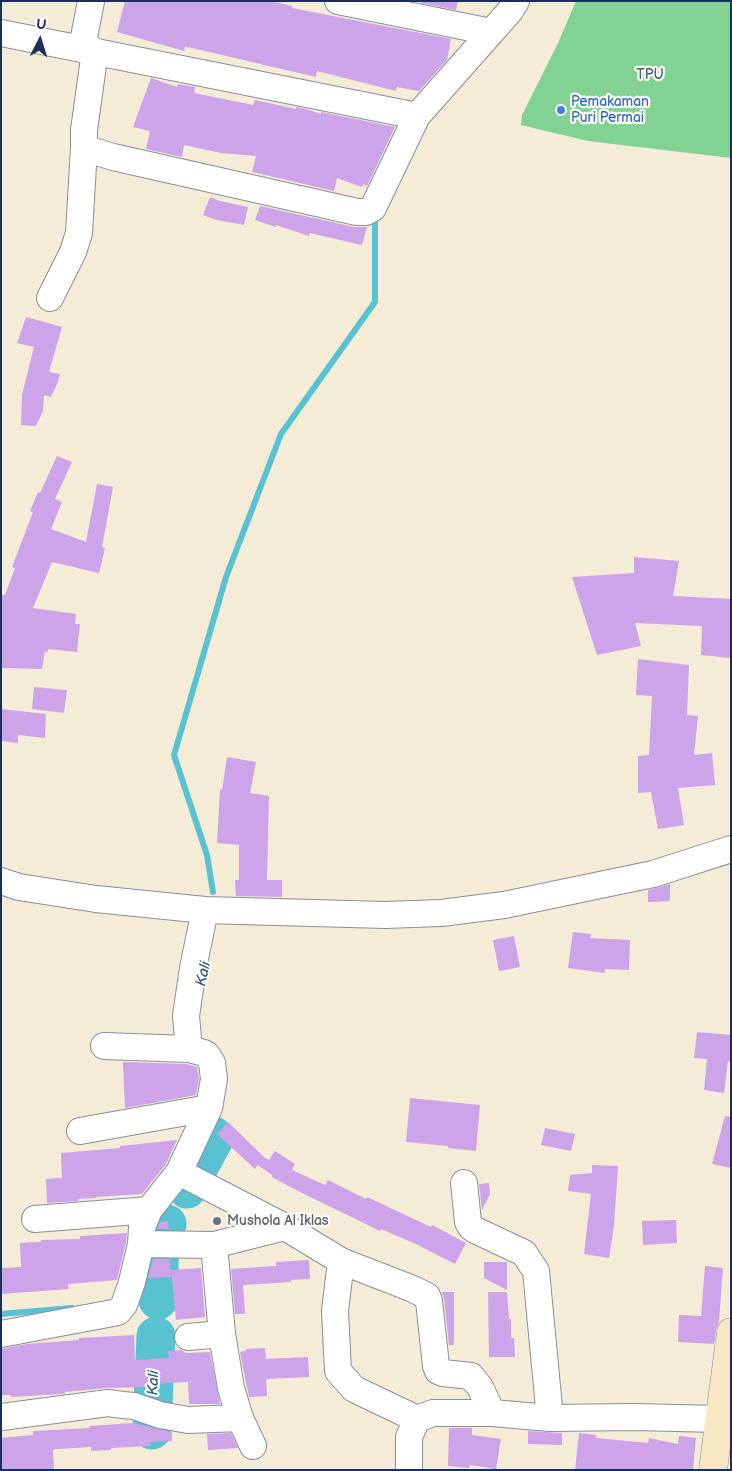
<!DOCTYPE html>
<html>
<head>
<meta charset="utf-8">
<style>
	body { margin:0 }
	#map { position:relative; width:732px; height:1471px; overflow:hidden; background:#f4ecd6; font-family:"Balsamiq Sans",sans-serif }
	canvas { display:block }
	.frame { position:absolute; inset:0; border:2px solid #1b2f5e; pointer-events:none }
	.north { position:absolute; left:15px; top:15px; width:50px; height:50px; -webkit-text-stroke:4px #fdfcf7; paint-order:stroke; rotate:5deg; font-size:14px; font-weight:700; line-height:20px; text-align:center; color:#1b2f5e }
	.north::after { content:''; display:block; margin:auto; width:18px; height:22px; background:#1b2f5e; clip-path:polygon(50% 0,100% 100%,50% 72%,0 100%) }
</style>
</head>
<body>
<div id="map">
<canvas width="732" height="1471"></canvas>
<div class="frame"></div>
<div class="north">U</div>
</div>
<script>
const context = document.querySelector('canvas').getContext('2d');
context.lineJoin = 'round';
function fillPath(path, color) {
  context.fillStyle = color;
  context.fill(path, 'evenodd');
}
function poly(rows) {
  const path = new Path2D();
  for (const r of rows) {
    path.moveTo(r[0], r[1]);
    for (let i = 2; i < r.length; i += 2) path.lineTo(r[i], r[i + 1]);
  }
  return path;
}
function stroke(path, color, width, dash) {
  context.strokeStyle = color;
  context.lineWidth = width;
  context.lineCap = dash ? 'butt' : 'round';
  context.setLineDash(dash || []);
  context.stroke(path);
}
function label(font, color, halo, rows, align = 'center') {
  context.font = font + ' "Balsamiq Sans",sans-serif';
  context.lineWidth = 4.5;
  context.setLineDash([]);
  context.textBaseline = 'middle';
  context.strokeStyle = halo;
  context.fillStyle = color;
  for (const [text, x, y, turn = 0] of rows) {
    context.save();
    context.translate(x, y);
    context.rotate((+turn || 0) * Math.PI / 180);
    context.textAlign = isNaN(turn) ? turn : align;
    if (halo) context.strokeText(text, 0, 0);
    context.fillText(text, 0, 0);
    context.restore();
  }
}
fillPath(poly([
	[576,1,731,1,731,158,588,141,521,125,522,115,559,41]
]), '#81d293');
stroke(poly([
	[213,892,207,855,174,755,226,577,281,434,375,302,375,214],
	[132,1303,158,1300],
	[1,1314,72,1308]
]), '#58c2d3', 6);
stroke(poly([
	[187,1189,213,1141,212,1135],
	[158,1300,160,1235,167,1224],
	[152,1430,156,1336]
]), '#58c2d3', 39);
fillPath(poly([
	[125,1,271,1,292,6,292,8,451,39,447,60,419,91,397,87,396,91,317,71,316,77,192,48,185,47,184,51,117,32],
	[422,1,458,1,456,10,421,3],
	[151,78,177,87,178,84,195,87,194,93,253,105,255,100,296,109,296,107,306,109,321,114,321,112,395,127,367,186,363,184,362,187,337,178,334,191,252,172,256,156,221,153,184,145,182,157,146,149,150,131,133,127],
	[210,197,220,201,248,207,244,225,217,220,203,215],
	[260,206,354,227,367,227,362,245,310,233,309,236,276,225,276,227,255,220],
	[26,317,62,327,49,372,60,374,57,384,51,397,44,395,43,411,36,426,21,425,22,395,34,347,17,343],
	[57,456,72,462,55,499,62,502,51,529,86,542,97,484,113,487,102,547,105,548,99,573,52,562,33,608,76,614,75,624,80,624,77,652,48,649,48,652,45,651,42,669,1,668,1,595,5,595,15,568,12,567,33,512,30,511,38,492,40,493],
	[634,557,679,561,673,596,731,599,731,658,701,655,702,626,635,623,641,646,597,655,572,577,634,573],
	[638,659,689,665,687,715,698,716,694,755,712,753,715,785,678,788,684,825,658,829,651,792,638,793,638,756,649,755,652,696,636,695],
	[34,687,67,690,64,713,32,709],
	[1,709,46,714,45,738,18,735,18,743,1,741],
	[227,757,256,762,250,793,269,796,267,880,282,880,282,897,236,896,235,880,239,880,239,845,217,843,220,790,222,790],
	[670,884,670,901,648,902,648,890],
	[573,932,591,934,590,938,630,940,629,970,605,969,605,973,568,968],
	[514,936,520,967,499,971,493,940],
	[697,1032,731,1035,731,1062,728,1061,724,1093,704,1090,707,1059,694,1058],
	[123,1062,187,1064,197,1067,199,1079,196,1095,125,1108],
	[410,1098,480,1105,476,1151,448,1148,448,1146,406,1142],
	[725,1116,731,1117,731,1168,712,1164],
	[228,1122,265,1158,269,1160,275,1151,295,1164,292,1170,325,1185,328,1180,366,1199,367,1197,431,1227,432,1225,466,1243,455,1264,416,1244,381,1229,380,1231,296,1190,272,1177,272,1175,258,1165,255,1169,217,1134],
	[545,1128,575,1134,571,1151,541,1145],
	[177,1140,166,1164,142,1194,96,1197,96,1198,78,1199,78,1201,47,1203,46,1179,62,1178,61,1153,120,1148,120,1146],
	[592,1165,618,1166,614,1226,609,1258,584,1254,591,1194,568,1191,570,1175,592,1173],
	[489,1183,490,1194,482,1210,479,1184],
	[676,1220,677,1243,643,1245,642,1221],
	[168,1221,169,1229,157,1229,160,1222],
	[127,1233,126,1242,117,1280,68,1284,69,1289,1,1294,1,1268,21,1267,20,1243,41,1242,41,1240,80,1239,80,1236],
	[153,1259,170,1259,171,1277,148,1278],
	[309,1260,310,1279,291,1280,291,1282,243,1285,245,1314,235,1314,231,1269,276,1266,276,1262],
	[484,1262,507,1262,507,1290,484,1278],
	[705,1266,723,1268,719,1322,716,1330,714,1344,678,1342,679,1315,701,1316],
	[201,1268,205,1317,176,1320,171,1270],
	[442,1292,454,1292,454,1345,449,1345,444,1299],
	[488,1292,507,1292,509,1319,511,1319,511,1338,514,1338,515,1357,489,1357],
	[134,1335,135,1360,169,1358,168,1351,181,1350,186,1353,210,1352,220,1404,189,1404,188,1382,147,1384,147,1387,106,1388,65,1392,65,1393,62,1394,11,1397,11,1395,1,1395,1,1349,27,1344,79,1340,79,1338],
	[265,1348,266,1359,308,1357,309,1377,266,1379,267,1396,249,1397,240,1352,246,1351,246,1349],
	[133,1423,172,1432,172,1441,150,1442,151,1446,111,1448,111,1450,91,1451,91,1447,57,1449,53,1450,54,1470,1,1470,1,1438,33,1435,33,1431,90,1428,89,1426],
	[449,1428,472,1428,472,1435,501,1439,496,1469,470,1465,469,1468,448,1466],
	[528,1431,562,1433,562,1445,528,1444],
	[231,1433,238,1448,208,1450,207,1434],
	[579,1433,596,1435,596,1438,648,1443,649,1438,678,1444,679,1436,696,1438,693,1470,575,1470]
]), '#cda3e9');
const street = poly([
	[338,1,491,32],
	[1,33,417,116],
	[82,48,91,1],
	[95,51,84,130,84,148,113,157,357,212,366,212,373,208,417,116,510,11,516,1],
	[50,298,73,252,79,233,84,148],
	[1,881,19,887,96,899,205,910,385,915,441,913,504,905,653,874,731,849],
	[104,1046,189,1049,204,1053,207,1055,212,1063,214,1079,209,1108],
	[189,1049,186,1016,193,968,205,910],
	[179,1172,285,1227,341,1261,413,1289,427,1296,429,1301,436,1366,438,1371,443,1373,471,1376,480,1387,492,1413],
	[464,1183,468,1222,471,1227,475,1230,524,1253,536,1271,550,1418],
	[35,1219,149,1210],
	[141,1244,214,1245,285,1227],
	[214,1245,222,1334,231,1388,240,1418],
	[341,1261,335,1311,338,1371,354,1389,417,1419],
	[1,1334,118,1312,124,1305,132,1282,141,1244,142,1227,149,1210,179,1172,209,1108,80,1131],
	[188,1337,222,1334],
	[1,1417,108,1403,123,1405,134,1406,160,1415,188,1420,240,1418,253,1446],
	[409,1470,409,1437,417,1419,433,1413,492,1413,550,1418,633,1417,720,1419]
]);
const secondary = poly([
	[713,1470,731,1332]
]);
stroke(street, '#888e9a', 28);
stroke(secondary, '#888e9a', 29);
stroke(street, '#fff', 26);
stroke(secondary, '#f7e8c3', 28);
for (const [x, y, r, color] of [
	[561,110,5,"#3f7fe0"],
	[217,1221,5,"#6b7280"]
]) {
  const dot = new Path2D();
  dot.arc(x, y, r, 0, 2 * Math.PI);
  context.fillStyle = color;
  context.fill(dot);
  stroke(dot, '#fdfcf7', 2);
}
label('14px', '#3a606e', '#fdfcf7', [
	["TPU",650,75]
]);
label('14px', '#366cbe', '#fdfcf7', [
	["Pemakaman",571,102],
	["Puri Permai",571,118]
], 'left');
label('14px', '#5b616d', '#fdfcf7', [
	["Mushola Al Iklas",227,1221]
], 'left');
label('italic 15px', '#2d5b81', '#fdfcf7', [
	["Kali",204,974,-78],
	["Kali",154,1383,-88]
]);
</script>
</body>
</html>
